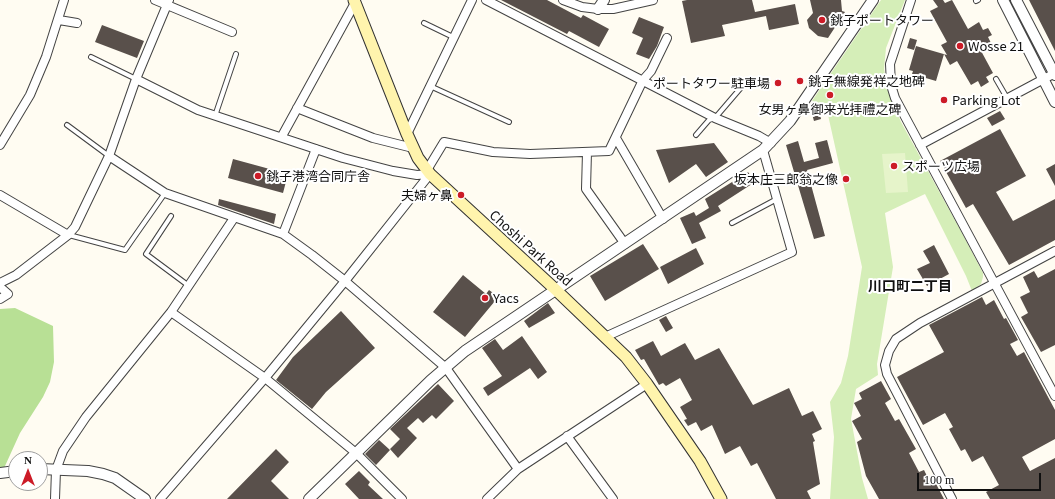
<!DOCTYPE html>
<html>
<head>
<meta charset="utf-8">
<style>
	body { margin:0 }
	#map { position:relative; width:1055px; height:499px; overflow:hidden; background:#fffcf2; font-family:Georgia,serif }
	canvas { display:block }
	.north { position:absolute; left:8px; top:451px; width:40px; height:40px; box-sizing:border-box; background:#fff; border:1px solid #9f9f9f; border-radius:50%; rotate:0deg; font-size:11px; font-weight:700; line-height:16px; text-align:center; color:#101010 }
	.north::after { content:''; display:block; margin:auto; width:14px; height:18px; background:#cc1b27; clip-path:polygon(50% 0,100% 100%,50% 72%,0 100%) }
	.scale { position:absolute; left:917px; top:473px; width:124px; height:18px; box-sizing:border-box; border:2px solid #101010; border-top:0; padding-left:5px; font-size:12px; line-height:14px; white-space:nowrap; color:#101010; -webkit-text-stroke:3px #fff; paint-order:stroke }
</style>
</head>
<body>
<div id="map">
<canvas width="1055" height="499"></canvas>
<div class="north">N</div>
<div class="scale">100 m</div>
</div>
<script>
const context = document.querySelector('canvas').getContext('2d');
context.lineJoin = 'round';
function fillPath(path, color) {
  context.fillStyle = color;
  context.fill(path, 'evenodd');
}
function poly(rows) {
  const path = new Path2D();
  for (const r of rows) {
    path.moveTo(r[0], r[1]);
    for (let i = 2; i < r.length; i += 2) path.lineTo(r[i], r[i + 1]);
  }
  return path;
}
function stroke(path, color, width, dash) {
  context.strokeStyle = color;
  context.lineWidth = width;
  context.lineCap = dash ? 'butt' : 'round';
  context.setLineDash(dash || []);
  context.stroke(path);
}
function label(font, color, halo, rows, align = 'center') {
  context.font = font + ' Georgia,"Noto Sans JP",serif';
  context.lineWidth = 4;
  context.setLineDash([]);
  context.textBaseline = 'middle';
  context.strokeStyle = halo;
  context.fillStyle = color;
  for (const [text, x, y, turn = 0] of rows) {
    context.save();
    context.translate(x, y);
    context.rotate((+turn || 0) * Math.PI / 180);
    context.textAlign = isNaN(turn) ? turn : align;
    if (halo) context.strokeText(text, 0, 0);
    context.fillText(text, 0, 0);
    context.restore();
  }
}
fillPath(poly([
	[881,0,905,0,886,48,884,69,889,94,901,122,962,233,983,273,983,277,981,284,972,291,966,276,925,194,885,213,893,267,877,364,878,375,856,389,851,419,862,478,868,499,830,499,834,437,830,402,841,383,848,356,862,267,828,115,812,101]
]), '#d5eeb8');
fillPath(poly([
	[15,308,53,326,54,362,50,382,43,397,20,433,0,477,0,309]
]), '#b8e095');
fillPath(poly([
	[905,153,908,192,886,193,882,154]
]), '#e6f4ca');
fillPath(poly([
	[501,0,547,0,581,18,583,15,609,29,599,47,569,31,567,34],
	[687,0,752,0,755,12,795,4,799,24,769,30,766,16,722,25,725,36,691,43,682,1],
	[810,0,841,0,842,11,845,12,828,38,818,36,809,28,807,20,813,13],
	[933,0,943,0,945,3,952,0,968,29,979,22,983,30,988,28,992,35,988,37,991,43,980,49,993,73,986,77,989,82,981,87,978,81,971,85,957,61,950,65,944,54,936,81,912,74,913,71,909,70,916,46,947,55,941,45,947,42,930,11,938,7],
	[1029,0,1055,0,1055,51],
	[639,17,664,27,657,46,649,59,636,54,643,38,632,33],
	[102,25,144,41,137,58,95,42],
	[910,38,917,40,914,50,907,48],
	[819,111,821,119,814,121,812,114],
	[1000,111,1005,119,992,126,987,118],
	[1000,129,1026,176,996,192,1013,221,1055,199,1055,240,1009,265,973,204,966,208,940,161],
	[827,140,833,163,807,170,825,236,814,239,786,145,798,141,804,162,819,158,815,143],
	[714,143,728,162,706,177,696,164,669,183,656,150],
	[233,159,288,174,283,193,228,178],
	[1055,164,1055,186,1046,169],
	[748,172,755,182,718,206,721,211,699,223,706,238,692,244,680,218,694,212,696,216,709,208,705,199],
	[219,199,276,214,274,224,218,205],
	[643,244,659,269,605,301,590,276],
	[934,245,949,274,927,286,917,269,930,263,923,251],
	[696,248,704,264,668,284,660,267],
	[1055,269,1055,345,1041,352,1021,317,1028,313,1020,297,1030,292,1023,277,1034,271,1038,278],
	[463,275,486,294,489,290,496,295,493,299,495,301,465,337,433,312],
	[982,297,986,305,994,300,1004,319,1006,318,1018,340,1010,344,1017,356,1024,352,1055,410,1055,439,1022,457,1030,471,1055,458,1055,499,990,499,986,492,999,485,983,456,972,462,965,449,961,451,949,429,953,427,945,413,923,425,897,377,944,352,929,325],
	[548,303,555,313,529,328,524,321],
	[341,311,375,348,326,392,312,409,276,380,293,357],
	[666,316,673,328,666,332,659,320],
	[522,336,547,372,538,379,530,368,488,396,483,388,502,376,482,348,495,339,503,350],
	[653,341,661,356,685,343,695,360,719,348,753,405,789,388,802,416,813,411,822,429,812,434,815,441,813,442,820,484,807,491,811,499,776,499,757,463,751,466,740,446,725,454,712,425,701,431,696,422,688,426,684,420,687,419,680,407,692,400,680,378,666,386,663,383,659,385,644,359,641,360,635,350],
	[881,381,891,399,885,403,895,421,899,419,916,449,909,453,919,472,924,470,930,482,934,480,944,499,879,499,866,476,857,442,862,439,852,421,861,416,854,403,862,399,859,393],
	[438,384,454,401,436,419,432,415,423,423,418,418,407,428,417,438,398,458,390,449,400,439,390,429],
	[379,440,390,450,376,465,365,454],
	[276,449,289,462,271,481,289,499,227,499],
	[359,471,370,482,368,485,383,499,359,499,345,484]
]), '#59504b');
const service = poly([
	[976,1,978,0],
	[424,23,453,37],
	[91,57,136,79],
	[996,79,1007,98],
	[430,86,509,122],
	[215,116,236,54],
	[67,125,109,156],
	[696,135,709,120,715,118,745,83],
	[171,216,146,254,189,286],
	[732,223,777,199],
	[69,235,125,250,165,193]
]);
const minor = poly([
	[155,0,232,32],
	[486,0,715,118,759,136,771,143],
	[563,0,582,7,598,9,613,9,653,0],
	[911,0,890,64,891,85,895,98,1055,396],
	[59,20,77,23],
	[136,79,198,110,343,158,393,171,417,175,430,174],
	[297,108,373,138,413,148],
	[407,134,472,0],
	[282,136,355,3],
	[616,138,663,219],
	[0,145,30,95,46,57,64,0],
	[920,145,1055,73],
	[587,152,586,189,625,244],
	[109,156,165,193,283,234,312,255,345,281,446,368,518,469],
	[427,170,444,142,493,152,530,154,609,151,643,80,651,71,667,38],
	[0,195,68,235],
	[283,234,316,149],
	[0,283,16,275,68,235,75,227,109,156,136,79,169,0],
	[0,287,8,294,0,299],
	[171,312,265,378,356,453,402,499],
	[605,337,792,252,763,150],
	[567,436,613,499],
	[55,499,56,470,63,451,86,417,171,312,234,218],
	[160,499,265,378,345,281,430,174],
	[487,499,518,469,647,384],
	[952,499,887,374,885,365,889,351,896,339,920,323,1055,251]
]);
const tertiary = poly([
	[1003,0,1055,102],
	[1016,0,1055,75],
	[598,9,604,0],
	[40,469,88,471,103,474,115,478,145,499],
	[0,473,16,471],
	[309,499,431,380,465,351,763,150,790,121,873,0]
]);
const secondary = poly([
	[354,0,407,134,418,158,430,174,556,290,626,357,647,384,700,461,721,499]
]);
stroke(service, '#434343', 6);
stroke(minor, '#434343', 10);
stroke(tertiary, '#434343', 12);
stroke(secondary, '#323232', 13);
stroke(service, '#fff', 4);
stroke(minor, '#fff', 8);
stroke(tertiary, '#fff', 10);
stroke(secondary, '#fff4ad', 11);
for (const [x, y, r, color] of [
	[822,20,4,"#cc1b27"],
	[960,46,4,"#cc1b27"],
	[800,81,4,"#cc1b27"],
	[778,83,4,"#cc1b27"],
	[830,95,4,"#cc1b27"],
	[944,100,4,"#cc1b27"],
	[894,166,4,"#cc1b27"],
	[258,176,4,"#cc1b27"],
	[846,179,4,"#cc1b27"],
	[461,195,4,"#cc1b27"],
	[485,298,4,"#cc1b27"]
]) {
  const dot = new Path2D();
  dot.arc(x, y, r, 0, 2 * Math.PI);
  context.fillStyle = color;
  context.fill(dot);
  stroke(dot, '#fff', 1.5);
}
label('13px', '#101010', '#fff', [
	["銚子ポートタワー",830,20],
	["Wosse 21",968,46],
	["銚子無線発祥之地碑",808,81],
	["ポートタワー駐車場",770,83,"right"],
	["Parking Lot",952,100],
	["女男ヶ鼻御来光拝禮之碑",830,109,"center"],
	["スポーツ広場",902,166],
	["銚子港湾合同庁舎",266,176],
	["坂本庄三郎翁之像",838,179,"right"],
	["夫婦ヶ鼻",453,195,"right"],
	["Yacs",493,298]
], 'left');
label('13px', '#101010', '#fff', [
	["Choshi Park Road",531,248,42]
]);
label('bold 14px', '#101010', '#fff', [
	["川口町二丁目",910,286]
]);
</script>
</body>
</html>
